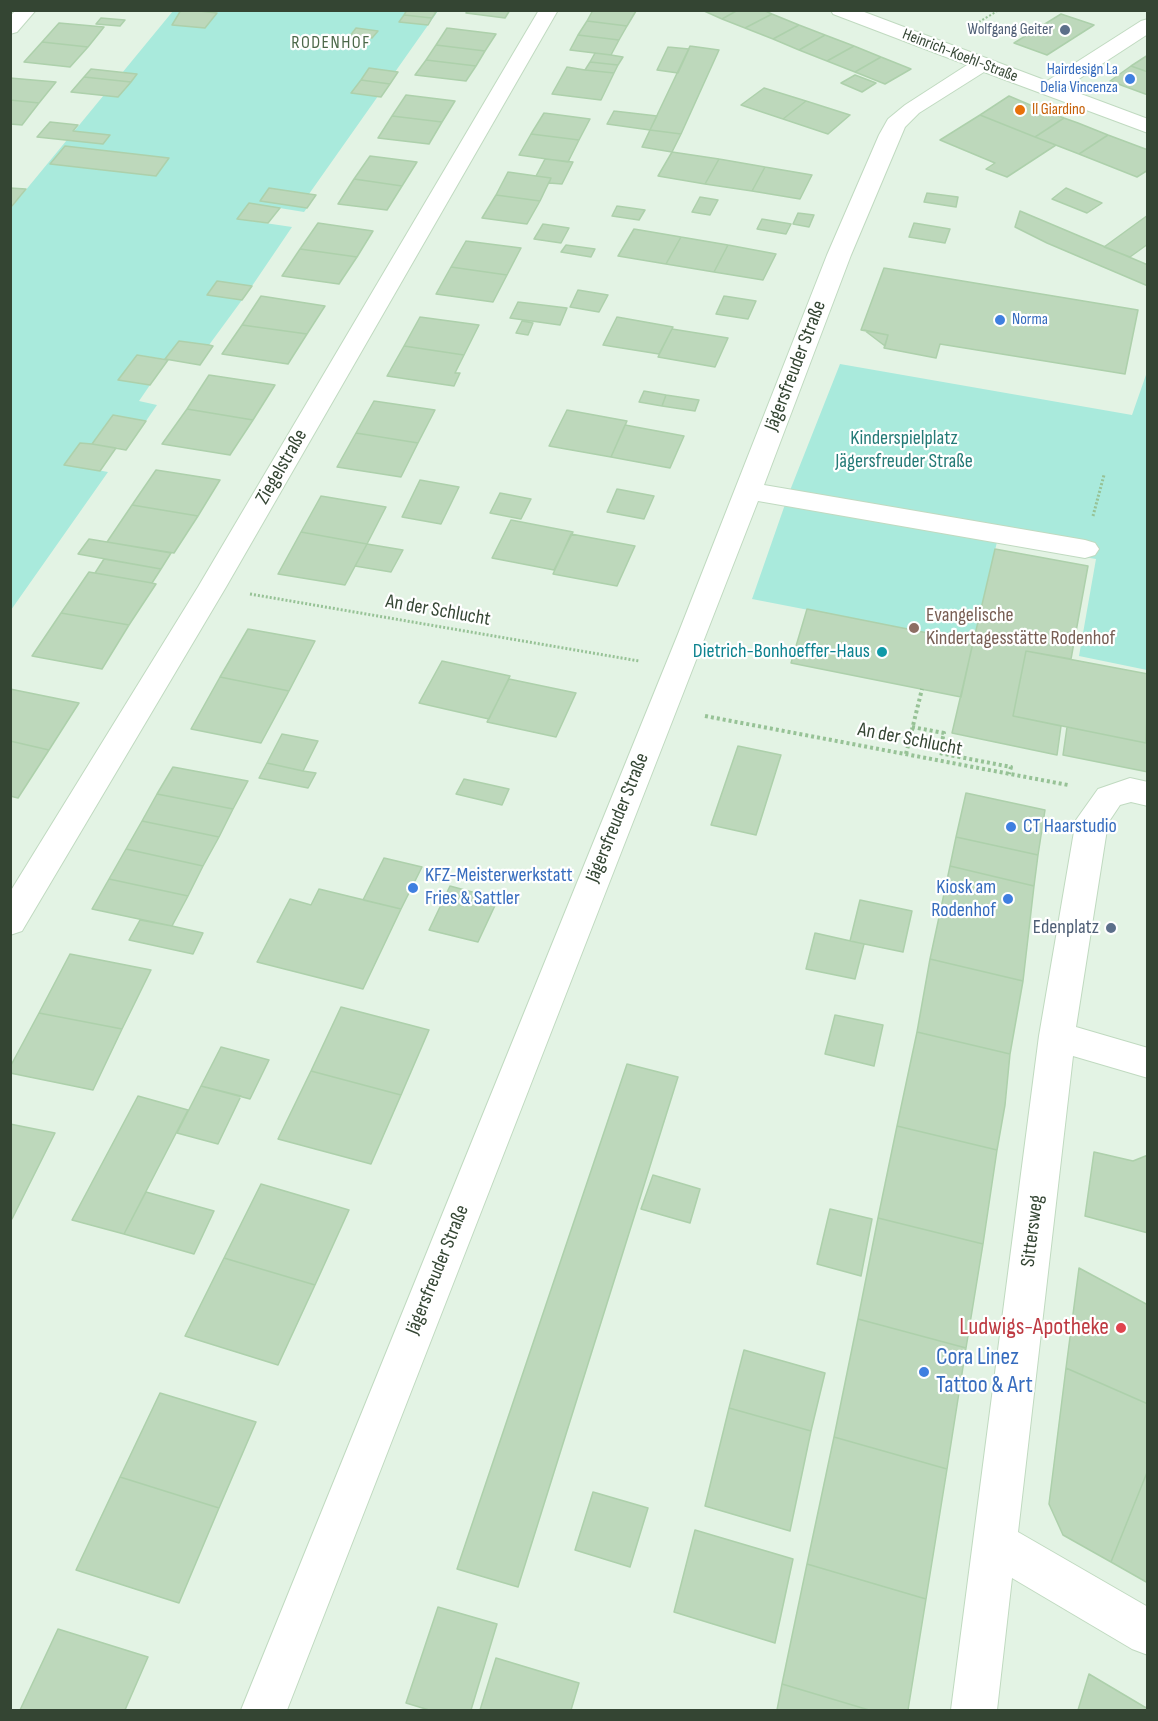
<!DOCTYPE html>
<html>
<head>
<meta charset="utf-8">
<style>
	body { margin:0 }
	#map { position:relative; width:1158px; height:1721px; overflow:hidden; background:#e3f3e4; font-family:"Sofia Sans Condensed",sans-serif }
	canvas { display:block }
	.frame { position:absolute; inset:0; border:12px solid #344533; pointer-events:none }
</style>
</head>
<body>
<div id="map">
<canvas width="1158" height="1721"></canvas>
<div class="frame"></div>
</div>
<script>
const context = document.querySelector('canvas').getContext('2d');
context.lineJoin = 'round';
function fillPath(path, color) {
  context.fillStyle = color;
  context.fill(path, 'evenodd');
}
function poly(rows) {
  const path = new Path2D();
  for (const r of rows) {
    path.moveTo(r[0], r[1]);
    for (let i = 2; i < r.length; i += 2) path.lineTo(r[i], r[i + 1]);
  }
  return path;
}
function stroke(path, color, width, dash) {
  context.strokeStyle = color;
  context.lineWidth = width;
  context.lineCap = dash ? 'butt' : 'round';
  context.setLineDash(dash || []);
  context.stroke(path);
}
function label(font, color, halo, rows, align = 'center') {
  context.font = font + ' "Sofia Sans Condensed",sans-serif';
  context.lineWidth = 4.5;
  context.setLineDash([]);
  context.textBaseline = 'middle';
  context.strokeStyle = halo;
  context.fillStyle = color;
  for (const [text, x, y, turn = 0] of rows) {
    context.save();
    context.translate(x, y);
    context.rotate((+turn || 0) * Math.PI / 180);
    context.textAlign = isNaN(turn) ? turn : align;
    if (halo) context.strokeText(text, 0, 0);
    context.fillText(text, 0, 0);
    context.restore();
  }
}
fillPath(poly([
	[173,11,438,11,309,194,269,188,307,208,304,212,249,203,238,219,292,227,252,286,217,281,208,295,242,300,209,345,179,341,165,359,137,355,119,379,150,385,139,401,157,405,146,421,113,416,92,444,80,443,65,464,108,472,11,610,11,208],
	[840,364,1132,415,1147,372,1147,670,1079,656,1096,559,997,542,973,642,752,599,789,493]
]), '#a9eadc');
const building = poly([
	[181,10,190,10,217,13,205,28,172,25,181,10],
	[407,10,428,10,436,12,432,18,404,15,407,10],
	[468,10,510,10,505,18,466,13,468,10],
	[593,10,635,10,636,11,627,26,587,21,593,10],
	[702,10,738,10,722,19,702,10],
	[738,10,763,10,772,14,745,28,722,19,738,10],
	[772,14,799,25,773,39,745,28,772,14],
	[1061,14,1094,25,1047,55,1014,43,1061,14],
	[404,15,432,18,428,25,399,22,404,15],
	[101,18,125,20,120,26,96,24,101,18],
	[587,21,627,26,619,40,578,35,587,21],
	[59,23,104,27,88,47,42,42,59,23],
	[799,25,825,35,799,50,773,39,799,25],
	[356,28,378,31,372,38,350,36,356,28],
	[447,28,496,34,485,51,436,45,447,28],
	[578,35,619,40,611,55,570,50,578,35],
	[825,35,854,46,827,61,799,50,825,35],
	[42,42,88,47,70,67,24,62,42,42],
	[436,45,485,51,476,66,426,60,436,45],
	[690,46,719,50,681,134,650,130,690,46],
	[854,46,881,57,855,72,827,61,854,46],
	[668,47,689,49,678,73,657,70,668,47],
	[595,53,611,55,623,57,618,65,590,62,595,53],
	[1148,55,1148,72,1131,66,1148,55],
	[881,57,911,69,885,84,855,72,881,57],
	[426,60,476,66,466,81,415,75,426,60],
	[590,62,618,65,614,73,585,70,590,62],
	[1131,66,1148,72,1148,95,1110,81,1131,66],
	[567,67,585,70,614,73,601,100,552,94,567,67],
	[369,68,398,72,390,84,361,80,369,68],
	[91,69,137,74,131,82,84,77,91,69],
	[855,75,876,83,862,92,841,83,855,75],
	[84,77,131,82,118,97,71,92,84,77],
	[10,78,56,82,39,103,10,100,10,78],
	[361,80,390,84,381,97,351,93,361,80],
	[764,88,806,101,783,119,741,105,764,88],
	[406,95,455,101,442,122,392,116,406,95],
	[1009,96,1035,107,1064,118,1035,137,980,115,1009,96],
	[10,100,39,103,22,125,10,124,10,100],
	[806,101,850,115,828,134,783,119,806,101],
	[614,111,657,116,650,130,607,124,614,111],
	[544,113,590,119,579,140,531,134,544,113],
	[980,115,1035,137,1056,145,1007,177,986,169,995,163,940,140,980,115],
	[392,116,442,122,429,144,378,138,392,116],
	[1064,118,1078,123,1108,135,1079,154,1035,137,1064,118],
	[50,122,78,125,73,131,110,135,103,144,37,137,50,122],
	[650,130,681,134,672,152,642,147,650,130],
	[531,134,579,140,568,162,519,155,531,134],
	[1108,135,1148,150,1148,170,1137,177,1079,154,1108,135],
	[65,146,169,158,156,176,50,164,65,146],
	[672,152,719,159,705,184,658,176,672,152],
	[370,156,417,162,402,186,354,179,370,156],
	[545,159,573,162,562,184,549,183,551,178,536,176,545,159],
	[719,159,765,167,752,191,705,184,719,159],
	[765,167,812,175,800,199,752,191,765,167],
	[508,172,536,176,551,178,540,201,496,195,508,172],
	[354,179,402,186,387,210,338,204,354,179],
	[10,188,26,189,12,206,10,206,10,188],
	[269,188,309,194,316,195,307,208,260,201,269,188],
	[1066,188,1102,203,1087,213,1052,199,1066,188],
	[927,193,958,197,956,207,924,202,927,193],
	[496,195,540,201,527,224,482,218,496,195],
	[700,197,718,200,710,215,692,212,700,197],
	[249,203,280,208,268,223,237,219,249,203],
	[617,206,645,210,639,220,612,216,617,206],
	[1020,211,1148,265,1148,286,1047,243,1015,227,1020,211],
	[798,213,814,215,809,227,793,224,798,213],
	[1148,215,1148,244,1130,257,1104,247,1148,215],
	[762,219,791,224,786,234,757,229,762,219],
	[318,223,373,231,357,257,300,249,318,223],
	[914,223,950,229,945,243,909,237,914,223],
	[543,224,569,228,561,243,534,239,543,224],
	[634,229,681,237,666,264,618,256,634,229],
	[681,237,728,245,714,272,666,264,681,237],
	[466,241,521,248,507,275,451,267,466,241],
	[566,245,595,249,591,257,561,252,566,245],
	[728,245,776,254,763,280,714,272,728,245],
	[300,249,357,257,339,284,282,276,300,249],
	[451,267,507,275,493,302,436,294,451,267],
	[884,268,1138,310,1125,374,940,344,936,358,884,348,888,335,861,330,884,268],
	[217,281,252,286,242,300,207,295,217,281],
	[578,290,608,295,599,312,570,307,578,290],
	[261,296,325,306,307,334,242,325,261,296],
	[724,296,756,301,748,319,716,314,724,296],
	[518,302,567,308,560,325,510,318,518,302],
	[420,317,479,325,464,355,404,346,420,317],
	[617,317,673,327,659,354,603,345,617,317],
	[522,321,533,323,528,335,516,333,522,321],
	[242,325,307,334,288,364,222,354,242,325],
	[672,329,728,338,715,367,658,357,672,329],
	[864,330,888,335,885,346,864,330],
	[179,341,209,345,213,346,200,365,165,359,179,341],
	[404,346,464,355,455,373,460,373,454,386,387,376,404,346],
	[137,355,168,360,150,385,118,380,137,355],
	[209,375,275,385,253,420,187,409,209,375],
	[644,391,666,395,662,406,639,402,644,391],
	[666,395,699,400,695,411,662,406,666,395],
	[374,401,435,410,418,443,356,433,374,401],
	[187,409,253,420,230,455,162,444,187,409],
	[567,410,627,421,611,457,549,446,567,410],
	[113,415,146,421,126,450,92,444,113,415],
	[625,425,684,436,670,468,611,457,625,425],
	[356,433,418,443,401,477,337,467,356,433],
	[80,443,92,444,116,448,100,471,64,465,80,443],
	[156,470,220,480,198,516,132,505,156,470],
	[420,480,459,487,441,524,402,517,420,480],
	[617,489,654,496,644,519,607,512,617,489],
	[500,493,531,499,521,519,490,513,500,493],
	[321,496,386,507,367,544,301,532,321,496],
	[132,505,198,516,174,553,107,542,132,505],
	[511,520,573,532,554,570,492,558,511,520],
	[301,532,367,544,345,585,278,574,301,532],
	[571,534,635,546,617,586,553,574,571,534],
	[89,539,107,542,171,553,161,569,78,554,89,539],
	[367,544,403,550,391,572,355,566,367,544],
	[995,549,1088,566,1071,659,1026,651,1013,716,1061,726,1057,755,952,733,995,549],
	[104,559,161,569,152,583,95,573,104,559],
	[89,572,152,583,156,584,129,625,61,613,89,572],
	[807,609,973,642,961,697,791,663,807,609],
	[61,613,129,625,102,669,32,656,61,613],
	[248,629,315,641,289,691,220,677,248,629],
	[1026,651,1148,674,1146,743,1013,716,1026,651],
	[442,661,510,676,489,719,419,703,442,661],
	[220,677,289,691,261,743,191,729,220,677],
	[509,679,576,693,556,737,487,722,509,679],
	[10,689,79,703,49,750,10,741,10,689],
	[1067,727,1146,743,1148,740,1148,772,1063,755,1067,727],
	[282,734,318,741,303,771,267,763,282,734],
	[10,741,49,750,18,798,10,796,10,741],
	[738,746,781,755,756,835,711,825,738,746],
	[267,763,303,771,316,773,308,788,259,778,267,763],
	[173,767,248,781,233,809,157,794,173,767],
	[464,779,509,789,502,805,456,794,464,779],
	[966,793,1045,810,1038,855,956,837,966,793],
	[157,794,233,809,219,837,142,821,157,794],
	[142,821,219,837,203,866,126,849,142,821],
	[956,837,1038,855,1034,886,950,866,956,837],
	[126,849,203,866,188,896,109,879,126,849],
	[384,858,422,867,401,909,363,900,384,858],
	[950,866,1034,886,1023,981,930,959,950,866],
	[109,879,188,896,172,926,92,909,109,879],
	[450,886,498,899,478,942,429,930,450,886],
	[319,889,401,909,363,989,257,962,290,899,311,905,319,889],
	[860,900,912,911,903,952,850,941,860,900],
	[140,920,172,926,203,933,193,954,129,940,140,920],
	[815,933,864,944,855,979,806,969,815,933],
	[70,954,151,970,122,1029,39,1013,70,954],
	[930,959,1023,981,1010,1054,917,1032,930,959],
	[341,1007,429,1030,401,1095,311,1071,341,1007],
	[39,1013,122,1029,93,1090,10,1073,10,1067,39,1013],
	[835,1015,883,1025,874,1066,825,1054,835,1015],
	[917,1032,1010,1054,1005,1105,997,1150,897,1126,917,1032],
	[221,1047,269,1060,250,1099,201,1086,221,1047],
	[627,1064,678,1077,518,1587,457,1569,627,1064],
	[311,1071,401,1095,371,1164,278,1139,311,1071],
	[201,1086,241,1096,218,1144,177,1133,201,1086],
	[138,1096,188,1110,124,1234,72,1220,138,1096],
	[10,1124,55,1133,12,1219,10,1219,10,1124],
	[897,1126,997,1150,983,1244,878,1218,897,1126],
	[1094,1152,1133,1161,1148,1155,1148,1233,1085,1216,1094,1152],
	[653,1175,700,1189,690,1223,641,1209,653,1175],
	[261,1184,349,1210,315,1285,224,1258,261,1184],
	[146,1192,214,1211,194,1254,124,1234,146,1192],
	[830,1209,872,1219,861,1276,817,1264,830,1209],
	[878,1218,983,1244,966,1348,858,1319,878,1218],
	[224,1258,315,1285,278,1365,185,1336,224,1258],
	[1079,1268,1148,1305,1148,1404,1066,1368,1079,1268],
	[858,1319,966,1348,947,1469,834,1437,858,1319],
	[744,1350,825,1373,811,1431,729,1408,744,1350],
	[1066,1368,1148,1404,1148,1470,1111,1562,1063,1535,1049,1504,1066,1368],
	[160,1393,256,1422,219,1508,120,1477,160,1393],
	[729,1408,811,1431,790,1531,705,1506,729,1408],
	[834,1437,947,1469,926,1599,807,1564,834,1437],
	[1148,1470,1148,1583,1111,1562,1148,1470],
	[120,1477,219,1508,179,1603,76,1570,120,1477],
	[593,1492,648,1508,630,1567,575,1550,593,1492],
	[695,1530,793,1559,775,1643,674,1612,695,1530],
	[807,1564,926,1599,908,1710,869,1710,782,1684,807,1564],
	[438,1607,497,1624,471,1710,429,1710,406,1703,438,1607],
	[58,1629,148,1657,125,1710,20,1710,58,1629],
	[496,1658,579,1683,571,1710,480,1710,496,1658],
	[1089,1674,1148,1709,1148,1710,1078,1710,1089,1674],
	[782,1684,869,1710,777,1710,782,1684]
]);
fillPath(building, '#bdd8bb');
stroke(building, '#add0ab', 1.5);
const minor = poly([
	[16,10,36,10,17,32,10,34,10,16,16,10],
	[539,10,558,10,226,587,22,931,10,935,10,892,198,587,539,10],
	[831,10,859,10,1047,81,1141,21,1148,19,1148,34,1065,88,1148,119,1148,133,984,72,919,113,905,127,851,255,764,485,1085,540,1095,543,1099,549,1095,555,1085,558,758,501,287,1710,241,1710,678,634,827,255,879,135,888,119,905,105,967,65,833,14,831,10],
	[1130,778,1148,782,1148,806,1131,802,1120,805,1108,823,1076,1027,1148,1048,1148,1078,1073,1056,1018,1532,1148,1607,1148,1655,1132,1649,1012,1578,997,1710,951,1710,1039,1036,1076,820,1098,789,1130,778]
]);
stroke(minor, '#c0dac0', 2);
stroke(poly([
	[972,26,999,10]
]), '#97c296', 2, [2, 2]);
stroke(poly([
	[1093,516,1104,475],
	[250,594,639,661]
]), '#97c296', 3, [2, 2]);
stroke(poly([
	[705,716,1068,785],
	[912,727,944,733,939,753,1011,767,1009,774],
	[906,754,922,689]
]), '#97c296', 4, [3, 3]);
fillPath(minor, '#fff');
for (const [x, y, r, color] of [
	[1065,30,6,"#5c6f8a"],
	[1130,79,6,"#3f7fe0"],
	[1020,110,6,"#e8710a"],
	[1000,320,6,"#3f7fe0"],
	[914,628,6,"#8d6e63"],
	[882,652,6,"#0f9aa8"],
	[1011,827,6,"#3f7fe0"],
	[413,888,6,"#3f7fe0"],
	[1008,899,6,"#3f7fe0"],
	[1111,928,6,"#5c6f8a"],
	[1121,1328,6,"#e0444e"],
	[924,1372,6,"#3f7fe0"]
]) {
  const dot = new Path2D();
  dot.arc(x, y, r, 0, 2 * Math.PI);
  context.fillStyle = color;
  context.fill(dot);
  stroke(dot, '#fff', 2);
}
label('16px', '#4e5e75', '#fff', [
	["Wolfgang Geiter",1053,30]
], 'right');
label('16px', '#344533', '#fff', [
	["Heinrich-Koehl-Straße",960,56,21]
]);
label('16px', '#366cbe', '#fff', [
	["Hairdesign La",1118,70],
	["Delia Vincenza",1118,88],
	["Norma",1012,320,"left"]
], 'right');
label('16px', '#c56008', '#fff', [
	["Il Giardino",1032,110]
], 'left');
context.letterSpacing = '1.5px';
label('18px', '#4c694a', '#fff', [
	["RODENHOF",331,43]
]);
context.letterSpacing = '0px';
label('20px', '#344533', '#fff', [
	["Jägersfreuder Straße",796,366,-69],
	["Ziegelstraße",282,467,-60],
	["An der Schlucht",438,611,10],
	["An der Schlucht",910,740,11],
	["Jägersfreuder Straße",618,818,-68],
	["Sittersweg",1033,1231,-83],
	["Jägersfreuder Straße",438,1270,-68]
]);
label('20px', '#237a76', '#fff', [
	["Kinderspielplatz",904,439],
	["Jägersfreuder Straße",904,462]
]);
label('20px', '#785e54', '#fff', [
	["Evangelische",926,616],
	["Kindertagesstätte Rodenhof",926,639]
], 'left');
label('20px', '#0d838f', '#fff', [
	["Dietrich-Bonhoeffer-Haus",870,652]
], 'right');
label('20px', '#366cbe', '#fff', [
	["CT Haarstudio",1023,827],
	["KFZ-Meisterwerkstatt",425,876],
	["Fries & Sattler",425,899],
	["Kiosk am",996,888,"right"],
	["Rodenhof",996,911,"right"]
], 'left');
label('20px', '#4e5e75', '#fff', [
	["Edenplatz",1099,928]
], 'right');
label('24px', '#be3a42', '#fff', [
	["Ludwigs-Apotheke",1109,1328]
], 'right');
label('24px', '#366cbe', '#fff', [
	["Cora Linez",936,1358],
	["Tattoo & Art",936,1386]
], 'left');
</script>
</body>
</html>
